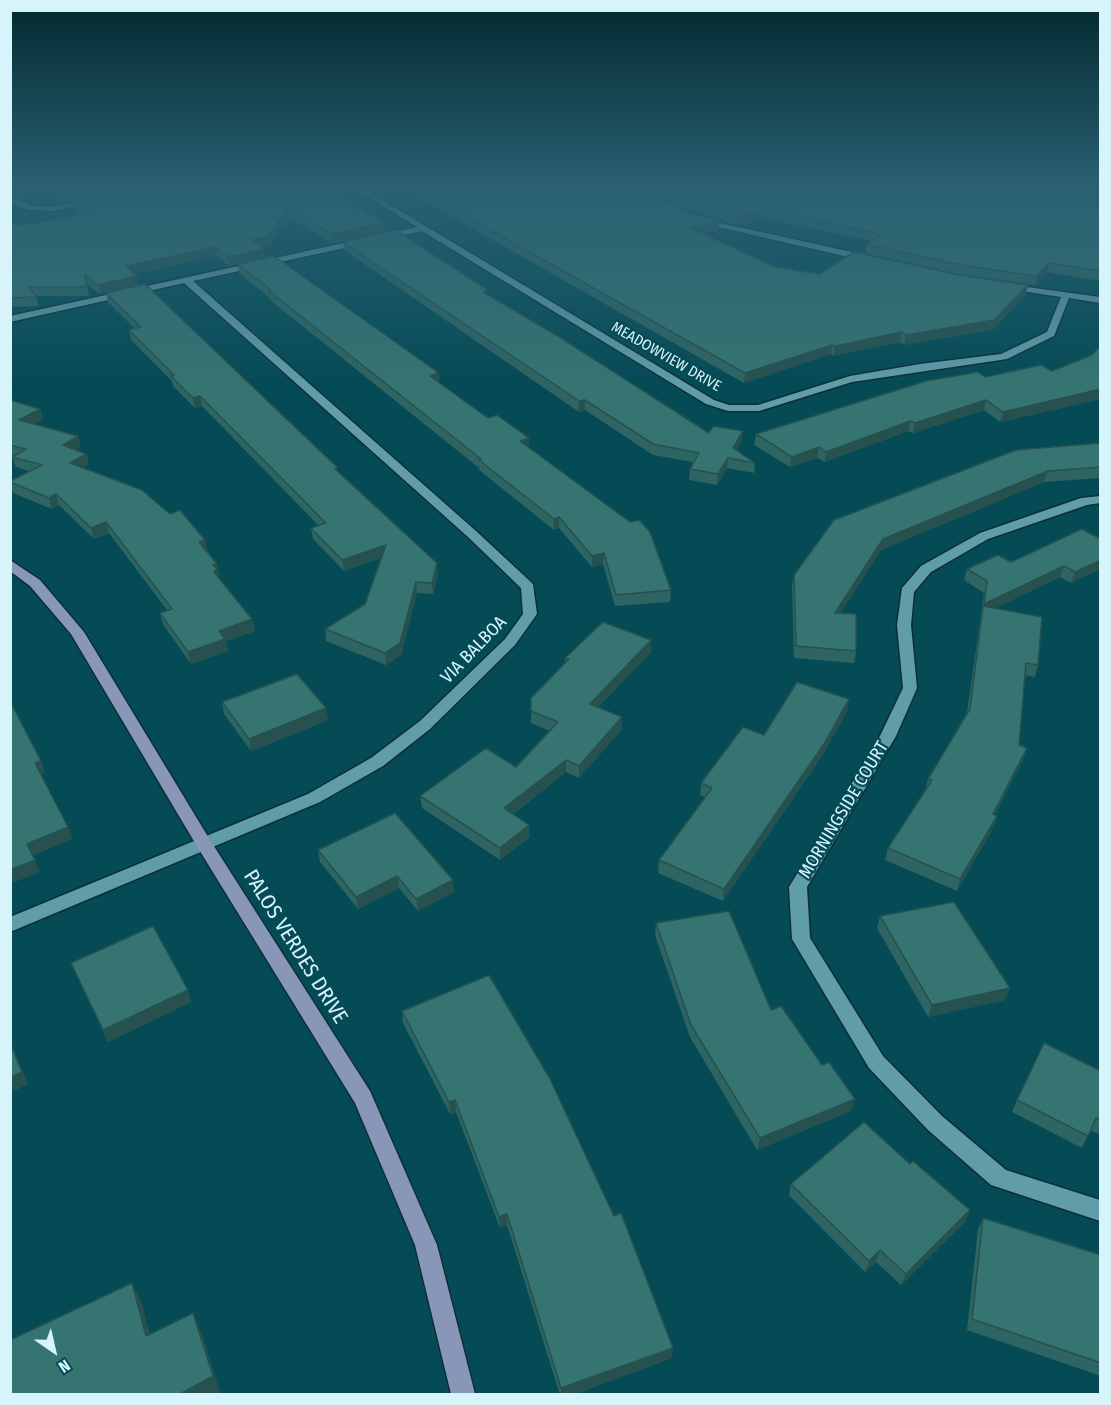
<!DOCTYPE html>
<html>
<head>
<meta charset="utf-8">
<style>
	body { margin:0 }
	#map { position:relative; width:1111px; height:1405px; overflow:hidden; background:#054b56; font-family:"Fira Sans Condensed",sans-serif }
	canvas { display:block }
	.frame { position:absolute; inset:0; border:12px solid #d7f4fb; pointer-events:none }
	.north { position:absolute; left:24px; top:1321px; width:60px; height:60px; -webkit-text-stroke:4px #054b56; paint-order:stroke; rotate:146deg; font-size:16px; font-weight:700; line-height:24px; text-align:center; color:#d7f4fb }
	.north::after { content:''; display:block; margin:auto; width:21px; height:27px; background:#d7f4fb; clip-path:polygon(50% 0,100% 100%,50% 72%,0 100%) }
</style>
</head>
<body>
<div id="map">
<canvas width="1111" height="1405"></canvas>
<div class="frame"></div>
<div class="north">N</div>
</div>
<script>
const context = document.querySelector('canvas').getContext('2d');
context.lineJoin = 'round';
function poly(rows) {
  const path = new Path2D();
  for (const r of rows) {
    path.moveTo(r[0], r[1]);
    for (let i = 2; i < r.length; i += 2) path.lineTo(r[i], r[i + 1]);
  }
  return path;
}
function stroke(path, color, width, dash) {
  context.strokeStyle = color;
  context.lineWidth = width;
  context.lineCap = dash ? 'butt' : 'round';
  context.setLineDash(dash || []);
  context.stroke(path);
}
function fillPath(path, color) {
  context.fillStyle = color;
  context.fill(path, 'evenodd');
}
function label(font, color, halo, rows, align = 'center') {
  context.font = font + ' "Fira Sans Condensed",sans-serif';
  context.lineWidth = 4.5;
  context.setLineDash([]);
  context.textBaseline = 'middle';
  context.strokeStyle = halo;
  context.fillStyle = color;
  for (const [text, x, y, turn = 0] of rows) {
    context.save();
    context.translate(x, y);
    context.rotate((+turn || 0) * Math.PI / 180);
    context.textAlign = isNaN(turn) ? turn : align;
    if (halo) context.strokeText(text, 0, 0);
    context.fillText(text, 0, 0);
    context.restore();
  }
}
const street = poly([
	[357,190,366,190,714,400,729,405,758,405,850,376,920,364,1001,354,1047,332,1061,297,1008,289,1005,288,1005,284,1100,297,1100,303,1069,298,1054,336,1007,359,852,382,759,411,728,411,706,404,422,231,193,281,476,531,533,584,537,614,515,645,430,729,383,766,320,802,10,932,10,917,308,794,371,758,420,721,505,639,523,614,521,588,468,537,184,283,10,322,10,316,417,227,357,190],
	[10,193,23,202,33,206,53,207,94,200,98,202,53,211,32,210,17,206,10,200,10,193],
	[697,218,870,256,874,259,870,262,697,222,697,218],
	[1100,496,1100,503,1087,505,988,539,931,572,914,592,911,625,917,688,896,736,807,887,810,938,883,1056,942,1116,1006,1170,1100,1200,1100,1221,991,1185,928,1130,869,1068,792,939,789,887,880,736,903,688,897,625,902,588,921,566,980,533,1081,498,1100,496]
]);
const secondary = poly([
	[10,560,40,580,84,632,210,840,370,1091,437,1245,475,1394,451,1394,415,1245,355,1103,198,848,71,634,30,586,10,571,10,560]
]);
stroke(street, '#0e2e34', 3);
stroke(secondary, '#0e2e34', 3);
fillPath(street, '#619da9');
fillPath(secondary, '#8896b7');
fillPath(poly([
	[54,190,331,190,384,223,385,232,333,243,289,217,270,245,261,247,265,258,229,266,217,256,134,274,100,294,87,284,89,296,36,296,39,306,10,307,10,225,30,224,82,214,76,209,74,201,68,202],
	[405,190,643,190,718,230,703,233,775,267,820,274,1026,294,992,330,904,345,900,342,833,356,831,354,744,383],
	[646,190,1101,190,1101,281,1047,272,1035,285,959,274,865,253,866,244,872,241,763,218,737,225,703,215],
	[343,242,488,295,709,433,742,441,737,450,755,463,754,473,727,468,717,485,689,480,690,469,693,462,653,455,585,410,579,412,344,250],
	[238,264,440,383,529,448,671,590,670,602,615,606,603,564,592,567,559,528,554,530,479,470,479,468,270,300,270,298,239,273],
	[106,293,338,472,438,574,433,594,417,593,401,655,386,665,326,641,325,629,365,604,381,558,344,571,313,539,311,528,319,526,202,406,195,408,173,386,172,381,131,340,129,330,135,329,108,302],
	[1101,345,1101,399,1000,422,984,410,913,433,908,431,825,462,817,458,790,467,754,445,756,434,985,377,1052,371,1092,355],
	[10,400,40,409,43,419,34,424,81,446,75,450,86,454,89,464,83,468,170,514,205,540,207,551,220,575,218,576,218,578,252,619,255,631,226,641,228,651,191,664,163,624,160,613,167,610,109,533,94,539,59,505,52,509,13,493,10,486,10,481,29,471,16,467,12,457,14,456,10,455],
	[1101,443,1101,478,1044,482,881,550,840,613,856,651,854,663,794,658,792,586,794,575],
	[1101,539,1071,583,1060,577,995,608,1038,665,1035,677,1025,675,1019,745,1027,748,1023,760,995,815,997,816,993,828,957,891,885,860,888,848,925,791,928,779,967,712,984,593,964,580,967,569,1011,562],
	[651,640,651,652,598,707,622,717,622,729,579,778,566,772,513,814,530,837,500,860,422,808,420,796,516,767,550,731,531,723,531,698,565,664,565,658],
	[222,702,326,708,328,720,251,751,224,714],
	[847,711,822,756,723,901,658,873,659,860,705,797,700,795,701,783,764,735],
	[318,850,454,892,418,911,399,888,358,909,320,862],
	[880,916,1005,1000,928,1017,877,928],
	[656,923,771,1010,822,1065,851,1111,757,1150,690,1037,655,935],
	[71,963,188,990,191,1002,108,1042],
	[402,1011,672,1358,573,1395,560,1395,507,1225,500,1228,456,1112,450,1114,403,1023],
	[1101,1071,1101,1135,1090,1130,1082,1148,1012,1112,1017,1100],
	[910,1164,970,1210,965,1222,901,1285,876,1262,865,1272,789,1195,791,1184],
	[983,1218,1101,1255,1101,1376,967,1330,978,1229]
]), '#2e6461');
fillPath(poly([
	[92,190,141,190,68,202,66,194],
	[288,208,289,217,270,245,253,248,251,240],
	[764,210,763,218,737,225,737,216],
	[719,221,718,230,691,237,691,228],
	[384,223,385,232,333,243,332,234],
	[216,247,217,256,128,275,126,266],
	[264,249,265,258,229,266,228,257],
	[1049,263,1047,272,1035,285,1037,276],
	[137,276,139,286,100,294,98,285],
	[1028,285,1026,294,992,330,904,345,906,335],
	[902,332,900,342,833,356,835,346],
	[832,345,831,354,744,383,745,373],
	[439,373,440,383,430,376],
	[1101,389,1101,399,1000,422,1003,412],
	[200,396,202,406,195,408,193,398],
	[585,400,585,410,579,412,579,401],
	[986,400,984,410,913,433,915,423],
	[40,409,43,419,22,430,19,420],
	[910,421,908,431,825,462,826,452],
	[743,431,742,441,732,458,733,448],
	[78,436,81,446,66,456,63,445],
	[529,438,529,448,520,441],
	[819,447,817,458,790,467,792,457],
	[86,454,89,464,73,473,70,463],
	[728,458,727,468,717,485,718,474],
	[1048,471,1044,482,881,550,833,625,835,613,883,539],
	[56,494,59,505,52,509,49,498],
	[559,517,559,528,554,530,554,519],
	[106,522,109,533,94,539,91,528],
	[205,540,208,551,202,553,199,542],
	[386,545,387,556,344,571,342,560],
	[604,553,603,564,592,567,592,556],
	[1101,560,1101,569,1071,583,1075,572],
	[437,563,438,574,433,594,432,583],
	[217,564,220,575,218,576,219,580,216,584,213,565],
	[1064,566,1060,577,982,615,983,606,980,615,984,604],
	[416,582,417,593,401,655,386,665,385,653],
	[252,619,255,631,226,641,228,651,191,664,188,652,219,631],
	[651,640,651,652,589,716,590,704],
	[849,699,847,711,822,756,723,901,724,889],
	[326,708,328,720,251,751,249,739],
	[622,717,622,729,579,778,579,766],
	[1027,748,1023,760,989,827,993,814],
	[566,760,566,772,504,820,504,808],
	[41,761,45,773,40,775,35,763],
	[997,816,993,828,957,891,960,879],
	[529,825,530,837,500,860,500,848],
	[68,827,73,839,32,856,27,844],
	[35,860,40,872,10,884,10,870],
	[397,876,399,888,358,909,356,897],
	[453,880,454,892,418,911,416,899],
	[1010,988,1005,1000,928,1017,932,1005],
	[188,990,191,1002,108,1042,103,1030],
	[10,1040,28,1084,10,1093],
	[855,1099,851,1111,757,1150,760,1138],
	[455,1100,456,1112,450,1114,449,1102],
	[970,1210,965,1222,901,1285,906,1274],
	[507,1214,507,1225,500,1228,499,1217],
	[880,1250,876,1262,865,1272,869,1261],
	[132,1283,142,1304,156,1357,146,1336],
	[193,1313,202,1334,221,1395,178,1395],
	[673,1348,672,1358,573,1395,561,1395,561,1388]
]), '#26514f');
const building = poly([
	[62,190,92,190,66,194,62,190],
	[136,190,331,190,384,223,332,234,288,208,268,236,251,240,264,249,228,257,216,247,126,266,137,276,98,285,85,275,87,287,28,287,37,297,10,298,10,225,30,224,88,213,74,201,136,190],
	[419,190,643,190,696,215,719,221,691,228,775,267,820,274,854,252,960,275,1028,285,994,320,906,335,902,332,835,346,832,345,745,373,419,190],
	[665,190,999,190,1101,207,1101,271,1049,263,1037,276,961,265,866,244,882,234,764,210,737,216,703,207,665,190],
	[1046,190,1101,190,1101,198,1046,190],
	[395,230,488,290,483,292,561,338,709,433,713,426,743,431,733,448,755,463,728,458,718,474,690,469,699,453,653,444,585,400,579,401,343,242,395,230],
	[274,256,439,373,430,376,488,418,497,415,529,438,520,441,630,522,639,520,650,532,671,590,616,595,604,553,592,556,559,517,554,519,479,460,481,459,269,291,271,290,238,264,274,256],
	[145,284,338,468,335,469,437,563,432,583,416,582,400,643,385,653,325,629,365,604,386,545,342,560,311,528,326,523,200,396,193,398,171,376,174,375,129,330,141,327,106,293,145,284],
	[1101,345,1101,389,1003,412,986,400,915,423,910,421,826,452,819,447,792,457,756,434,926,381,978,372,985,377,1041,365,1052,371,1092,355,1101,345],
	[10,400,40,409,19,420,78,436,63,445,86,454,70,463,142,490,170,514,180,510,205,540,199,542,217,564,213,565,217,569,214,572,252,619,219,631,225,639,188,652,160,613,172,609,106,522,91,528,56,494,49,498,10,482,10,481,42,465,12,457,26,449,10,445,10,400],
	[1101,443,1101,467,1048,471,883,539,835,613,856,614,856,651,796,646,794,575,834,520,1016,450,1101,443],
	[1082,529,1101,539,1101,560,1075,572,1064,566,984,604,987,581,967,569,998,555,1011,562,1082,529],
	[983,606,1042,617,1038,665,1026,663,1019,745,1027,748,993,814,997,816,960,879,888,848,932,780,928,779,970,709,983,606],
	[603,622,651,640,590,704,622,717,579,766,566,760,504,808,529,825,500,848,420,796,486,748,516,767,558,722,531,711,531,698,569,659,565,658,603,622],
	[297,674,326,708,249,739,222,702,297,674],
	[797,682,849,699,824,744,724,889,659,860,712,788,701,783,743,727,764,735,797,682],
	[10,701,41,761,35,763,68,827,27,844,35,860,10,870,10,701],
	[395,813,453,880,416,899,397,876,356,897,318,850,395,813],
	[954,902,1010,988,932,1005,880,916,954,902],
	[729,911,771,1010,781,1006,822,1065,829,1062,855,1099,760,1138,691,1025,656,923,729,911],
	[153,926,188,990,103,1030,71,963,153,926],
	[489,975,550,1079,614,1216,621,1213,673,1348,561,1388,507,1214,499,1217,455,1100,449,1102,402,1011,489,975],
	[10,1043,22,1072,10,1078,10,1043],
	[1044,1043,1101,1071,1101,1120,1096,1118,1088,1136,1017,1100,1044,1043],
	[864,1122,910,1164,913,1161,970,1210,906,1274,880,1250,869,1261,791,1184,864,1122],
	[983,1218,1101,1255,1101,1363,972,1319,983,1218],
	[132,1283,146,1336,193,1313,213,1376,178,1395,10,1395,10,1340,132,1283]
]);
fillPath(building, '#367471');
stroke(building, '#26514f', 1.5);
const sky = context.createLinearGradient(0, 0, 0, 386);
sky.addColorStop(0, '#03292f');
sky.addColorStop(0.49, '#2a6173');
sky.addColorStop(1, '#2a617300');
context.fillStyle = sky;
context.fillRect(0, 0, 1111, 386);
label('15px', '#d7f4fb', '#054b56', [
	["MEADOWVIEW DRIVE",666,357,30]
]);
label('18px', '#d7f4fb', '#054b56', [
	["VIA BALBOA",474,650,-46],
	["MORNINGSIDE COURT",844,810,-59]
]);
label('21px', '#d7f4fb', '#054b56', [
	["PALOS VERDES DRIVE",295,947,58]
]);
</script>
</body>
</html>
